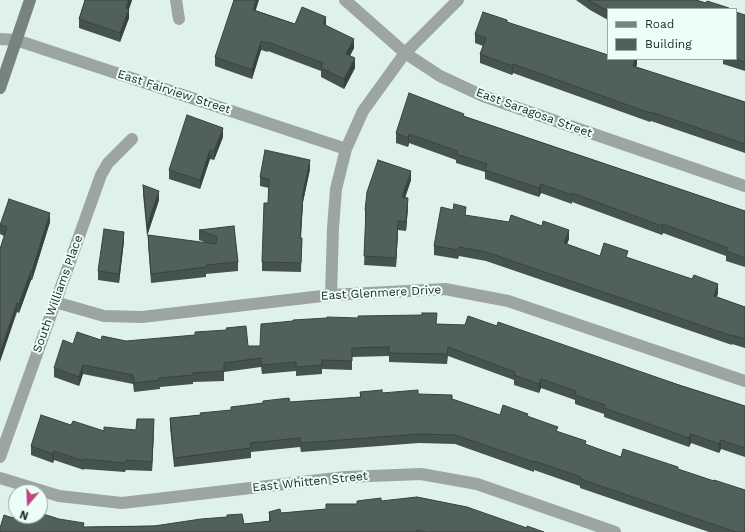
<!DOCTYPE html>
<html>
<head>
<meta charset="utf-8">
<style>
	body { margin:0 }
	#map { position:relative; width:745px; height:532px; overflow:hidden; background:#def1ea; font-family:"Work Sans",sans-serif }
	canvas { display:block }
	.legend { position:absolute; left:607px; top:8px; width:130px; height:52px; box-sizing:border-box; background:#ebfff8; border:1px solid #99a8a3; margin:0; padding:5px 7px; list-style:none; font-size:12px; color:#1f2623 }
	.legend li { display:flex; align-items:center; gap:8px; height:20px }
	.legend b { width:20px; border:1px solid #99a8a3 }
	.north { position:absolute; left:8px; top:484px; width:40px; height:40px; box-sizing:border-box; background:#ebfff8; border:1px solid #99a8a3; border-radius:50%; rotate:199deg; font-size:11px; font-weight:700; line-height:16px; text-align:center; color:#1f2623 }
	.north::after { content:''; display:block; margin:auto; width:14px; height:18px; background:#c74285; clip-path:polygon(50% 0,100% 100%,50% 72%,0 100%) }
</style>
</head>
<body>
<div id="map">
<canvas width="745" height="532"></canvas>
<ul class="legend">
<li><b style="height:5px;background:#77837f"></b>Road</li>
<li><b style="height:11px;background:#50605a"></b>Building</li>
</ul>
<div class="north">N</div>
</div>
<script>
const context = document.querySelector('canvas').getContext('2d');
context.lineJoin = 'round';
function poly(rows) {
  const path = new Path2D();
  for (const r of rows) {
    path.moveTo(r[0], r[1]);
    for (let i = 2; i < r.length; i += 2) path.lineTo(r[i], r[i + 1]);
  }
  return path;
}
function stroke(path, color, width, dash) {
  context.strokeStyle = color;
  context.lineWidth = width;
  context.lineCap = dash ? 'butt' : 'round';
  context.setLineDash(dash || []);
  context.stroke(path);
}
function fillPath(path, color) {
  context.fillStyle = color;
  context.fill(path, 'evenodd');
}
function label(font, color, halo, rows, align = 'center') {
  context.font = font + ' "Work Sans",sans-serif';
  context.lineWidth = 4;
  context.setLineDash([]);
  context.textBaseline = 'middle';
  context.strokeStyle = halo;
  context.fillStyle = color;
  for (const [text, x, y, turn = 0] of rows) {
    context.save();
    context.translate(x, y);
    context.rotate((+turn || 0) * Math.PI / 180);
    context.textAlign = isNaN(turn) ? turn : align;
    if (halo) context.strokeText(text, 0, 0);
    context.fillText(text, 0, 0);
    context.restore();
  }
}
stroke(poly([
	[176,0,179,19],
	[345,0,405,53,440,76,483,96,745,186],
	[0,39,16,40,346,149],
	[331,295,333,228,336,189,346,149,363,111,405,53,458,0],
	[55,302,104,316,142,317,331,295,445,289,508,301,745,381],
	[0,457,101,175,108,163,132,139],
	[0,478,59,496,122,503,345,477,421,474,477,484,615,532]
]), '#9da5a2', 12);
stroke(poly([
	[0,88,30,0]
]), '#77837f', 12);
fillPath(poly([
	[85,0,132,0,129,9,129,18,120,42,79,28,79,19],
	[576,0,696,0,706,3,729,8,608,9,608,20,590,10],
	[255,10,295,24,326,25,354,48,350,56,355,68,344,89,321,77,321,71,268,51,268,52,261,50,252,79,215,66,215,57],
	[745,15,745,71,723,64,723,59,736,59],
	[507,23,608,55,637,59,637,64,636,67,745,102,745,153,651,121,650,122,513,73,512,75,480,63,480,54,483,46,475,43,475,34],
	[464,116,745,211,745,267,726,261,726,256,663,233,662,235,572,202,572,204,541,193,539,197,485,179,485,172,456,163,456,160,409,143,408,147,396,143,396,133],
	[223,137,214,160,210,159,200,189,169,179,169,170],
	[310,169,303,202,301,238,302,238,301,272,262,271,262,262,268,203,269,188,260,186,260,177],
	[411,180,405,198,408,207,406,231,398,230,396,267,364,265,366,219,365,219,365,210],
	[143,185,159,200,147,236,143,194],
	[453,210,466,215,569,239,567,244,600,256,628,258,718,293,717,297,745,307,745,348,732,344,732,345,486,261,459,256,458,259,434,255,434,246],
	[50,222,32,280,31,280,19,313,17,312,4,236,0,234,0,225],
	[234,226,238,262,238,271,206,274,206,277,151,283,148,244,148,235,207,243,199,240,199,230],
	[124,241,119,283,98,280,98,271],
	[437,324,497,326,745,406,745,457,721,449,719,453,691,443,689,447,604,417,604,414,575,404,575,400,541,388,539,393,514,385,514,380,448,356,447,364,389,362,389,356,352,357,352,370,322,369,322,374,296,376,296,371,262,374,261,367,224,372,224,381,193,382,193,384,160,387,160,389,134,392,133,384,83,374,79,386,54,377,54,368,73,344,101,340,126,341,248,346,260,346],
	[360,392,382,393,418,394,452,399,500,415,528,417,586,445,621,457,678,469,745,532,709,532,580,488,580,486,534,470,534,472,455,444,419,443,301,452,300,447,251,452,251,458,174,467,170,427,170,418,200,415,231,410,231,407,360,397],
	[71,425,104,431,136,430,154,428,152,471,126,470,125,472,84,469,84,470,54,460,53,463,31,455,31,446],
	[381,501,527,528,544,532,0,532,13,518,84,527,244,524,269,521,269,512,281,513,326,509,357,504]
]), '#45534d');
fillPath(poly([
	[129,0,132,0,126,17,126,8],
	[256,0,259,0,253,19,253,10],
	[129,9,129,18,120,42,120,33],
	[326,17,326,26,323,24],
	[354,39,354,48,346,63,346,54],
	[261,41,261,50,252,79,252,70],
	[355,58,355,68,344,89,344,79],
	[635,59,637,59,637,64,633,75,633,66],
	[513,64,513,73,512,75,512,66],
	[223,128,223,137,214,160,214,151],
	[409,134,409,143,408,147,408,138],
	[210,150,210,159,200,189,200,180],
	[310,160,310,169,303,202,300,247,300,238,303,193],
	[411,171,411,180,402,206,402,197],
	[541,184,541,193,539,197,539,188],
	[159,191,159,200,147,236,147,226],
	[408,198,408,207,406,231,406,222],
	[50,213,50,222,32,280,32,271],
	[398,221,398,230,396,267,396,258],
	[663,224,663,233,662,235,662,226],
	[569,230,569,239,564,252,564,243],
	[124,232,124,241,119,283,119,274],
	[31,271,31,280,19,313,19,304],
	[718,284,718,293,714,305,714,296],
	[17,303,17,312,0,362,0,352],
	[83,365,83,374,79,386,79,377],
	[541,379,541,388,539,393,539,384],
	[154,419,154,428,152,471,152,462],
	[691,434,691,443,689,447,689,438],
	[721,440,721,449,719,453,719,444],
	[54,451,54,460,53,463,53,454]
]), '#38433f');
const building = poly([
	[85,0,129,0,126,8,129,9,120,33,79,19,85,0],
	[234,0,256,0,253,10,295,24,302,7,326,17,323,24,354,39,346,54,355,58,344,79,321,68,323,63,268,42,268,43,261,41,252,70,215,57,234,0],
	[588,0,696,0,706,3,707,1,729,8,729,9,608,9,608,11,588,0],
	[483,12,507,20,507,22,608,55,608,59,635,59,633,66,745,102,745,144,651,112,650,113,513,64,512,66,480,54,486,38,475,34,483,12],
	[736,12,745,15,745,62,736,59,736,12],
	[409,93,464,114,463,116,745,211,745,258,726,251,728,248,663,224,662,226,572,193,572,195,541,184,539,188,485,170,487,164,456,154,457,151,409,134,408,138,396,133,409,93],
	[187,115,223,128,214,151,210,150,200,180,169,170,187,115],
	[265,150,310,160,303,193,300,238,302,238,301,263,262,262,264,203,268,203,269,179,260,177,265,150],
	[378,160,411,171,402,197,408,198,406,222,398,221,396,258,364,256,366,210,365,210,367,192,378,160],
	[143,185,159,191,147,226,143,185],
	[9,199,50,213,32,271,31,271,19,304,17,303,0,352,0,249,7,227,0,225,9,199],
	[454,204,466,207,465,215,509,222,511,215,542,226,543,221,569,230,564,243,600,256,604,243,628,251,626,257,692,279,694,275,718,284,714,296,745,307,745,339,732,335,732,336,486,252,459,247,458,250,434,246,441,207,453,210,454,204],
	[234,226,238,262,206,265,206,267,151,274,148,235,216,244,217,237,199,230,234,226],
	[104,229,124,232,119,274,98,271,104,229],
	[422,313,437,313,436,324,465,325,468,316,497,326,498,322,679,385,745,406,745,448,721,440,719,444,691,434,689,438,604,408,605,405,575,395,576,391,541,379,539,384,514,375,515,372,448,347,447,354,389,353,389,347,352,348,352,361,322,360,322,365,296,367,296,362,262,365,261,358,224,363,224,371,193,373,193,375,159,378,160,380,134,383,133,375,83,365,79,377,54,368,63,340,73,344,77,332,101,340,102,336,126,341,195,335,195,332,227,330,226,328,246,326,248,346,260,346,261,324,293,321,293,320,327,318,327,317,358,318,358,316,422,315,422,313],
	[382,390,382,393,418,390,418,394,452,395,452,399,500,415,503,405,528,414,527,416,558,427,556,431,586,441,585,444,621,457,623,449,678,467,678,469,714,481,714,480,745,490,745,532,736,532,580,479,581,477,534,461,534,462,455,435,419,434,301,443,300,438,250,443,251,448,174,458,170,418,201,415,200,413,231,410,231,407,263,403,263,401,289,398,290,402,361,397,360,392,382,390],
	[41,415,71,425,73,421,104,431,104,427,136,430,137,419,154,419,152,462,126,460,125,463,84,459,84,461,54,451,53,454,31,446,41,415],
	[417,497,467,507,527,528,527,526,544,532,426,532,417,530,417,532,0,532,0,528,4,515,13,518,16,510,16,516,40,516,40,513,59,519,84,523,83,527,154,526,201,519,227,517,227,515,242,514,244,524,271,521,269,512,280,509,281,513,326,509,326,504,357,504,357,501,381,498,381,501,417,497]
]);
fillPath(building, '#50605a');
stroke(building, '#38433f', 1);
label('12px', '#1f2623', '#ebfff8', [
	["East Fairview Street",174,92,18],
	["East Saragosa Street",534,113,20],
	["East Glenmere Drive",381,293,-3],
	["South Williams Place",58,294,-70],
	["East Whitten Street",310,482,-6]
]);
</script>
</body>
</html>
